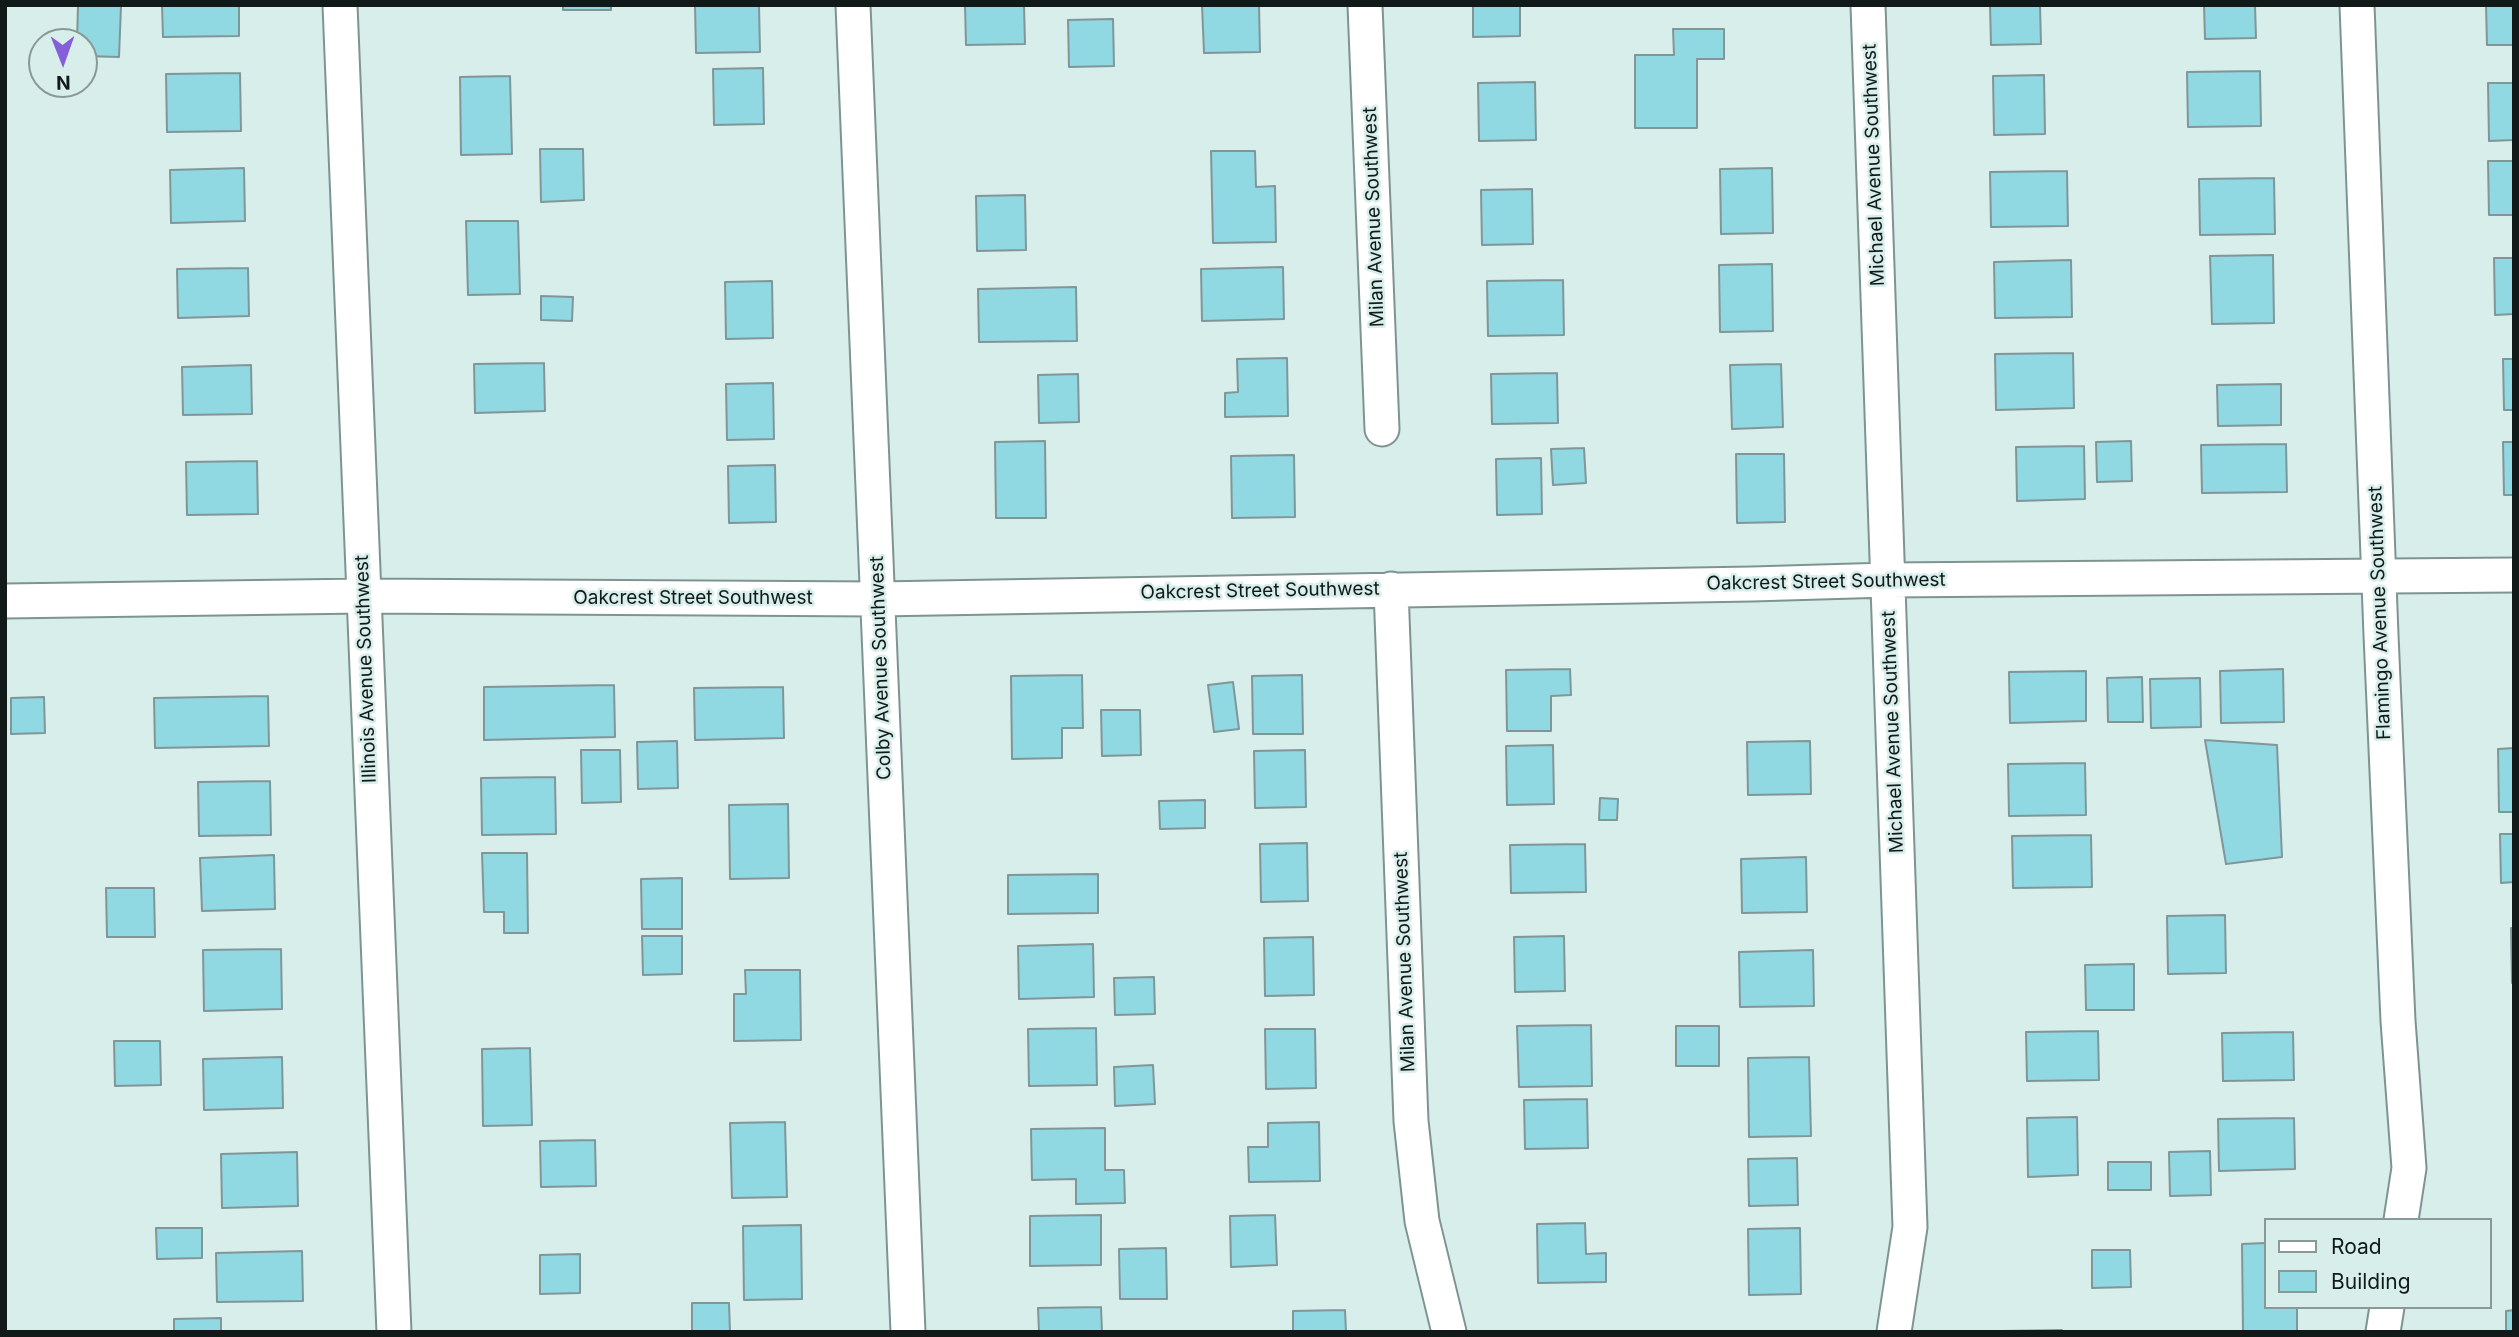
<!DOCTYPE html>
<html>
<head>
<meta charset="utf-8">
<style>
	body { margin:0 }
	#map { position:relative; width:2519px; height:1337px; overflow:hidden; background:#d7eeea; font-family:Inter,sans-serif }
	canvas { display:block }
	.frame { position:absolute; inset:0; border:7px solid #121a19; pointer-events:none }
	.legend { position:absolute; left:2264px; top:1218px; width:228px; height:91px; box-sizing:border-box; background:#d7eeea; border:2px solid #889996; margin:0; padding:9px 12px; list-style:none; font-size:21px; color:#121a19 }
	.legend li { display:flex; align-items:center; gap:14px; height:35px }
	.legend b { width:35px; border:2px solid #889996 }
	.north { position:absolute; left:28px; top:28px; width:70px; height:70px; box-sizing:border-box; background:#d7eeea; border:2px solid #889996; border-radius:50%; rotate:179deg; font-size:19px; font-weight:700; line-height:28px; text-align:center; color:#121a19 }
	.north::after { content:''; display:block; margin:auto; width:24px; height:32px; background:#855ed9; clip-path:polygon(50% 0,100% 100%,50% 72%,0 100%) }
</style>
</head>
<body>
<div id="map">
<canvas width="2519" height="1337"></canvas>
<div class="frame"></div>
<ul class="legend">
<li><b style="height:9px;background:#fff"></b>Road</li>
<li><b style="height:19px;background:#90d8e2"></b>Building</li>
</ul>
<div class="north">N</div>
</div>
<script>
const context = document.querySelector('canvas').getContext('2d');
context.lineJoin = 'round';
function fillPath(path, color) {
  context.fillStyle = color;
  context.fill(path, 'evenodd');
}
function poly(rows) {
  const path = new Path2D();
  for (const r of rows) {
    path.moveTo(r[0], r[1]);
    for (let i = 2; i < r.length; i += 2) path.lineTo(r[i], r[i + 1]);
  }
  return path;
}
function stroke(path, color, width, dash) {
  context.strokeStyle = color;
  context.lineWidth = width;
  context.lineCap = dash ? 'butt' : 'round';
  context.setLineDash(dash || []);
  context.stroke(path);
}
function label(font, color, halo, rows, align = 'center') {
  context.font = font + ' Inter,sans-serif';
  context.lineWidth = 5;
  context.setLineDash([]);
  context.textBaseline = 'middle';
  context.strokeStyle = halo;
  context.fillStyle = color;
  for (const [text, x, y, turn = 0] of rows) {
    context.save();
    context.translate(x, y);
    context.rotate((+turn || 0) * Math.PI / 180);
    context.textAlign = isNaN(turn) ? turn : align;
    if (halo) context.strokeText(text, 0, 0);
    context.fillText(text, 0, 0);
    context.restore();
  }
}
const building = poly([
	[78,5,121,6,119,57,84,56,84,42,77,42,78,5],
	[162,5,239,5,239,36,163,37,162,5],
	[563,5,611,5,611,10,563,10,563,5],
	[695,5,759,5,760,52,696,53,695,5],
	[965,5,1024,5,1025,44,966,45,965,5],
	[1202,5,1259,5,1260,52,1204,53,1202,5],
	[1473,5,1520,5,1520,36,1473,37,1473,5],
	[1990,5,2040,5,2041,44,1991,45,1990,5],
	[2204,5,2255,5,2256,38,2205,39,2204,5],
	[2486,5,2514,5,2514,45,2487,45,2486,5],
	[1113,19,1114,66,1069,67,1068,20,1113,19],
	[1673,29,1724,29,1724,59,1697,59,1697,128,1635,128,1635,55,1674,55,1673,29],
	[763,68,764,124,714,125,713,69,763,68],
	[2260,71,2261,126,2188,127,2187,72,2260,71],
	[240,73,241,131,167,132,166,74,240,73],
	[2044,75,2045,134,1994,135,1993,76,2044,75],
	[510,76,512,154,461,155,460,77,510,76],
	[1535,82,1536,140,1479,141,1478,83,1535,82],
	[2488,83,2514,83,2514,140,2489,141,2488,83],
	[540,149,583,149,584,200,541,202,540,149],
	[1211,151,1255,151,1256,187,1275,186,1276,242,1213,243,1211,151],
	[2488,161,2514,161,2514,215,2489,215,2488,161],
	[244,168,245,221,171,223,170,170,244,168],
	[1772,168,1773,233,1721,234,1720,169,1772,168],
	[2067,171,2068,226,1991,227,1990,172,2067,171],
	[2274,178,2275,234,2200,235,2199,179,2274,178],
	[1532,189,1533,244,1482,245,1481,190,1532,189],
	[1025,195,1026,250,977,251,976,196,1025,195],
	[466,221,518,221,520,294,468,295,466,221],
	[2273,255,2274,323,2212,324,2210,256,2273,255],
	[2494,258,2514,258,2514,314,2495,315,2494,258],
	[2071,260,2072,317,1995,318,1994,262,2071,260],
	[1772,264,1773,331,1720,332,1719,265,1772,264],
	[1283,267,1284,319,1202,321,1201,269,1283,267],
	[248,268,249,316,178,318,177,269,248,268],
	[1563,280,1564,335,1488,336,1487,281,1563,280],
	[772,281,773,338,726,339,725,282,772,281],
	[1076,287,1077,341,979,342,978,289,1076,287],
	[541,296,573,297,572,321,541,320,541,296],
	[2073,353,2074,408,1996,410,1995,354,2073,353],
	[1287,358,1288,416,1225,417,1225,393,1238,392,1237,359,1287,358],
	[2503,359,2514,359,2514,410,2504,410,2503,359],
	[544,363,545,411,475,413,474,364,544,363],
	[1781,364,1783,427,1732,429,1730,365,1781,364],
	[251,365,252,414,183,415,182,367,251,365],
	[1557,373,1558,423,1492,424,1491,374,1557,373],
	[1078,374,1079,422,1039,423,1038,375,1078,374],
	[773,383,774,439,727,440,726,384,773,383],
	[2281,384,2281,425,2218,426,2217,385,2281,384],
	[1045,441,1046,518,996,518,995,442,1045,441],
	[2131,441,2132,481,2097,482,2096,442,2131,441],
	[2503,442,2514,442,2514,495,2504,495,2503,442],
	[2286,444,2287,492,2202,493,2201,445,2286,444],
	[2084,446,2085,499,2017,501,2016,447,2084,446],
	[1584,448,1586,483,1553,485,1551,449,1584,448],
	[1736,454,1784,454,1785,522,1737,523,1736,454],
	[1294,455,1295,517,1232,518,1231,456,1294,455],
	[1541,458,1542,514,1497,515,1496,459,1541,458],
	[257,461,258,514,187,515,186,462,257,461],
	[775,465,776,522,729,523,728,466,775,465],
	[1570,669,1571,695,1551,696,1551,731,1507,731,1506,670,1570,669],
	[2283,669,2284,722,2221,723,2220,671,2283,669],
	[2086,671,2086,721,2010,723,2009,672,2086,671],
	[1082,675,1083,728,1062,728,1062,758,1012,759,1011,676,1082,675],
	[1302,675,1303,734,1253,734,1252,676,1302,675],
	[2142,677,2143,722,2108,722,2107,678,2142,677],
	[2200,678,2201,727,2151,728,2150,679,2200,678],
	[1233,682,1239,729,1214,732,1208,685,1233,682],
	[614,685,615,737,484,740,484,687,614,685],
	[783,687,784,738,695,740,694,688,783,687],
	[268,696,269,746,155,748,154,698,268,696],
	[44,697,45,733,11,734,11,698,44,697],
	[1101,710,1140,710,1141,755,1102,756,1101,710],
	[2205,740,2277,745,2282,857,2226,864,2205,740],
	[677,741,678,788,638,789,637,742,677,741],
	[1810,741,1811,794,1748,795,1747,742,1810,741],
	[1553,745,1554,804,1507,805,1506,746,1553,745],
	[2514,748,2514,812,2499,812,2498,749,2514,748],
	[581,750,620,750,621,802,582,803,581,750],
	[1305,750,1306,807,1255,808,1254,751,1305,750],
	[2085,763,2086,815,2009,816,2008,764,2085,763],
	[555,777,556,834,482,835,481,778,555,777],
	[270,781,271,835,199,836,198,782,270,781],
	[1600,798,1618,799,1617,820,1599,820,1600,798],
	[1205,800,1205,828,1160,829,1159,801,1205,800],
	[788,804,789,878,730,879,729,805,788,804],
	[2500,834,2514,834,2514,882,2501,883,2500,834],
	[2091,835,2092,887,2013,888,2012,836,2091,835],
	[1307,843,1308,901,1261,902,1260,844,1307,843],
	[1585,844,1586,892,1511,893,1510,845,1585,844],
	[482,853,527,853,528,933,504,933,504,912,484,912,482,853],
	[274,855,275,909,202,911,200,858,274,855],
	[1806,857,1807,912,1742,913,1741,859,1806,857],
	[1098,874,1098,913,1008,914,1008,875,1098,874],
	[682,878,682,929,642,929,641,879,682,878],
	[106,888,154,888,155,937,107,937,106,888],
	[2225,915,2226,973,2168,974,2167,916,2225,915],
	[2511,928,2514,928,2514,982,2512,983,2511,928],
	[642,936,682,936,682,974,643,975,642,936],
	[1564,936,1565,991,1515,992,1514,937,1564,936],
	[1313,937,1314,995,1265,996,1264,938,1313,937],
	[1093,944,1094,997,1019,999,1018,946,1093,944],
	[281,949,282,1009,204,1011,203,950,281,949],
	[1813,950,1814,1006,1740,1007,1739,952,1813,950],
	[2134,964,2134,1010,2086,1010,2085,965,2134,964],
	[745,970,800,970,801,1040,734,1041,734,994,746,994,745,970],
	[1154,977,1155,1014,1115,1015,1114,978,1154,977],
	[1591,1025,1592,1086,1519,1087,1517,1026,1591,1025],
	[1676,1026,1719,1026,1719,1066,1676,1066,1676,1026],
	[1096,1028,1097,1085,1029,1086,1028,1029,1096,1028],
	[1265,1029,1315,1029,1316,1088,1266,1089,1265,1029],
	[2098,1031,2099,1080,2027,1081,2026,1032,2098,1031],
	[2293,1032,2294,1080,2223,1081,2222,1033,2293,1032],
	[114,1041,160,1041,161,1085,115,1086,114,1041],
	[530,1048,532,1125,483,1126,482,1049,530,1048],
	[282,1057,283,1108,204,1110,203,1059,282,1057],
	[1809,1057,1811,1136,1749,1137,1748,1058,1809,1057],
	[1153,1065,1155,1104,1115,1106,1114,1067,1153,1065],
	[1587,1099,1588,1148,1525,1149,1524,1100,1587,1099],
	[2077,1117,2078,1175,2028,1177,2027,1118,2077,1117],
	[2294,1118,2295,1169,2219,1171,2218,1119,2294,1118],
	[785,1122,787,1197,732,1198,730,1123,785,1122],
	[1319,1122,1320,1181,1249,1182,1248,1147,1268,1147,1268,1123,1319,1122],
	[1105,1128,1105,1170,1124,1170,1125,1203,1076,1204,1076,1179,1032,1180,1031,1129,1105,1128],
	[595,1140,596,1186,541,1187,540,1141,595,1140],
	[2210,1151,2211,1195,2170,1196,2169,1152,2210,1151],
	[297,1152,298,1206,222,1208,221,1154,297,1152],
	[1797,1158,1798,1205,1749,1206,1748,1159,1797,1158],
	[2108,1162,2151,1162,2151,1190,2108,1190,2108,1162],
	[1101,1215,1101,1265,1030,1266,1030,1216,1101,1215],
	[1275,1215,1277,1265,1231,1267,1230,1216,1275,1215],
	[1585,1223,1586,1254,1606,1253,1606,1282,1538,1283,1537,1224,1585,1223],
	[801,1225,802,1299,744,1300,743,1226,801,1225],
	[156,1228,202,1228,202,1258,157,1259,156,1228],
	[1800,1228,1801,1294,1749,1295,1748,1229,1800,1228],
	[2265,1243,2265,1307,2297,1307,2297,1332,2243,1332,2242,1244,2265,1243],
	[1166,1248,1167,1299,1120,1299,1119,1249,1166,1248],
	[2092,1250,2130,1250,2131,1287,2092,1288,2092,1250],
	[302,1251,303,1301,217,1302,216,1253,302,1251],
	[580,1254,580,1293,540,1294,540,1255,580,1254],
	[692,1303,729,1303,730,1332,692,1332,692,1303],
	[1101,1307,1102,1332,1039,1332,1038,1308,1101,1307],
	[1345,1310,1346,1332,1293,1332,1293,1311,1345,1310],
	[2514,1310,2514,1332,2506,1332,2506,1311,2514,1310],
	[221,1318,221,1332,174,1332,174,1319,221,1318],
	[2062,1330,2062,1332,2001,1332,2001,1331,2062,1330]
]);
fillPath(building, '#90d8e2');
stroke(building, '#819699', 2);
const street = poly([
	[340,5,394,1332],
	[853,5,908,1332],
	[1365,5,1382,429],
	[1868,5,1910,1227,1894,1332],
	[2357,5,2381,635,2398,1021,2409,1168,2401,1220],
	[1391,589,1411,1121,1422,1221,1449,1332],
	[5,601,363,596,878,599,1752,584,1888,580,2514,575],
	[2383,1332,2387,1307]
]);
stroke(street, '#7f9491', 37);
stroke(street, '#fff', 33);
label('19px', '#121a19', '#d7eeea', [
	["Michael Avenue Southwest",1874,165,-92],
	["Milan Avenue Southwest",1374,217,-92],
	["Oakcrest Street Southwest",1826,582,-1],
	["Oakcrest Street Southwest",1260,591,-1],
	["Oakcrest Street Southwest",693,598],
	["Flamingo Avenue Southwest",2380,613,-92],
	["Colby Avenue Southwest",881,668,-92],
	["Illinois Avenue Southwest",366,669,-92],
	["Michael Avenue Southwest",1893,732,-92],
	["Milan Avenue Southwest",1405,962,-92]
]);
</script>
</body>
</html>
